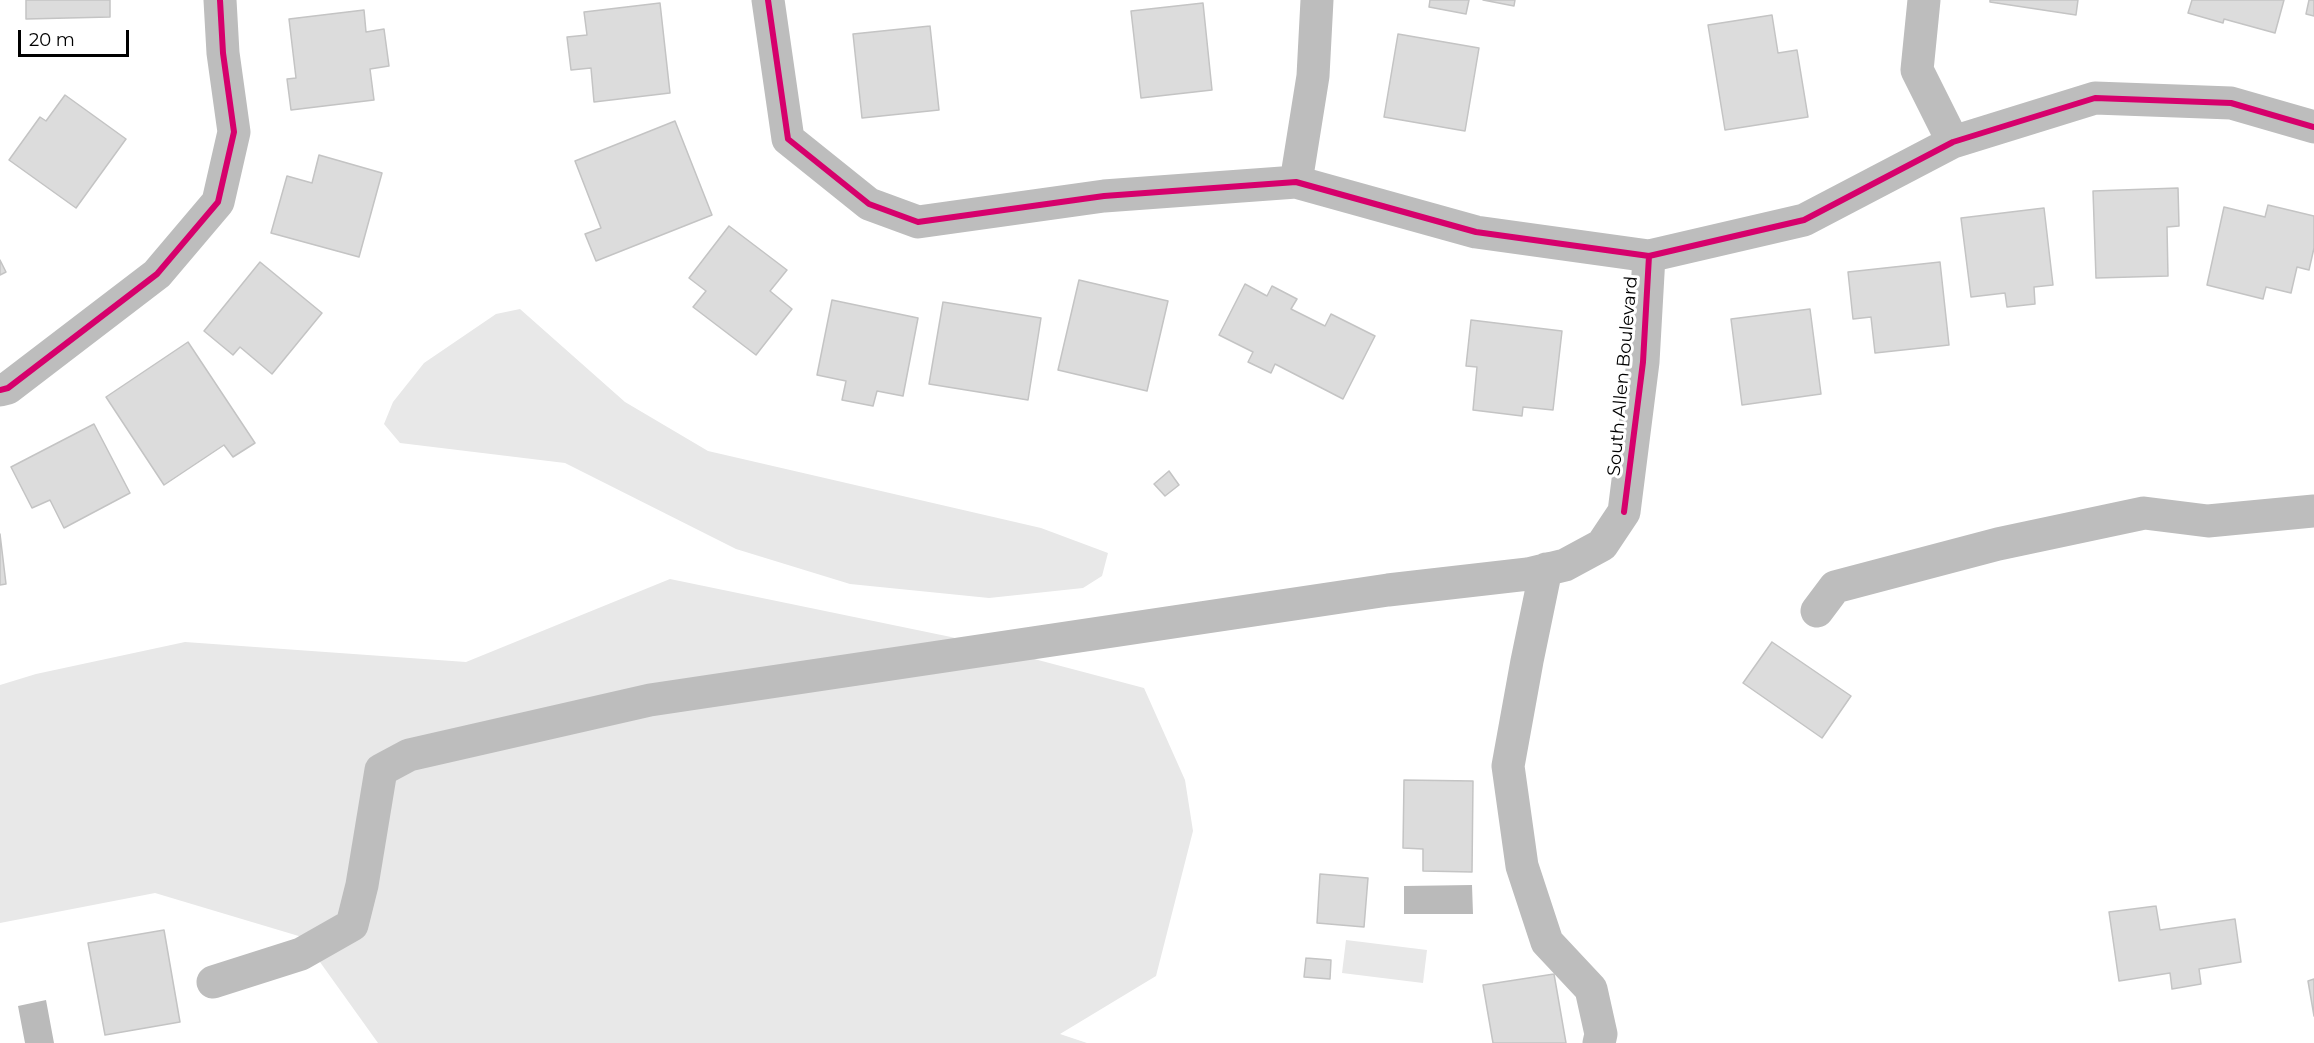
<!DOCTYPE html>
<html>
<head>
<meta charset="utf-8">
<style>
	body { margin:0 }
	#map { position:relative; width:2314px; height:1043px; overflow:hidden; background:#fff; font-family:Montserrat,sans-serif }
	canvas { display:block }
	.scale { position:absolute; left:18px; top:30px; width:111px; height:27px; box-sizing:border-box; border:3px solid #000; border-top:0; padding-left:8px; font-size:18px; line-height:21px; white-space:nowrap; color:#000; -webkit-text-stroke:4px #fff; paint-order:stroke }
</style>
</head>
<body>
<div id="map">
<canvas width="2314" height="1043"></canvas>
<div class="scale">20 m</div>
</div>
<script>
const context = document.querySelector('canvas').getContext('2d');
context.lineJoin = 'round';
function fillPath(path, color) {
  context.fillStyle = color;
  context.fill(path, 'evenodd');
}
function poly(rows) {
  const path = new Path2D();
  for (const r of rows) {
    path.moveTo(r[0], r[1]);
    for (let i = 2; i < r.length; i += 2) path.lineTo(r[i], r[i + 1]);
  }
  return path;
}
function stroke(path, color, width, dash) {
  context.strokeStyle = color;
  context.lineWidth = width;
  context.lineCap = dash ? 'butt' : 'round';
  context.setLineDash(dash || []);
  context.stroke(path);
}
function label(font, color, halo, rows, align = 'center') {
  context.font = font + ' Montserrat,sans-serif';
  context.lineWidth = 6;
  context.setLineDash([]);
  context.textBaseline = 'middle';
  context.strokeStyle = halo;
  context.fillStyle = color;
  for (const [text, x, y, turn = 0] of rows) {
    context.save();
    context.translate(x, y);
    context.rotate((+turn || 0) * Math.PI / 180);
    context.textAlign = isNaN(turn) ? turn : align;
    if (halo) context.strokeText(text, 0, 0);
    context.fillText(text, 0, 0);
    context.restore();
  }
}
fillPath(poly([
	[520,309,625,402,708,451,1041,528,1108,553,1102,576,1083,588,989,598,850,584,736,549,565,463,400,443,384,424,393,402,424,363,496,314],
	[670,579,951,637,1144,688,1185,780,1193,831,1156,976,1060,1034,1087,1043,378,1043,302,937,155,893,0,923,0,685,36,674,185,642,466,662],
	[1346,940,1427,950,1423,983,1342,973]
]), '#e8e8e8');
fillPath(poly([
	[1472,885,1473,914,1404,914,1404,886],
	[46,1000,54,1043,25,1043,18,1006]
]), '#bababa');
const building = poly([
	[26,0,110,0,110,17,26,19,26,0],
	[1430,0,1469,0,1466,14,1429,7,1430,0],
	[1483,0,1515,0,1514,6,1483,0],
	[1990,0,2078,0,2076,15,1990,2,1990,0],
	[2192,0,2284,0,2275,33,2224,19,2223,23,2188,13,2192,0],
	[2309,0,2314,0,2314,16,2306,14,2309,0],
	[660,3,670,93,594,102,591,68,571,70,567,37,587,35,584,12,660,3],
	[1203,3,1212,90,1141,98,1131,11,1203,3],
	[364,10,366,32,384,29,389,66,370,69,374,100,291,110,287,79,296,78,289,19,364,10],
	[1772,15,1778,53,1797,50,1808,117,1725,130,1708,25,1772,15],
	[930,26,939,110,862,118,853,34,930,26],
	[1398,34,1479,48,1465,131,1384,117,1398,34],
	[65,95,126,139,76,208,9,160,40,117,46,121,65,95],
	[675,121,712,215,596,261,585,234,601,228,575,161,675,121],
	[319,155,382,173,359,257,271,233,287,176,312,183,319,155],
	[2178,188,2179,226,2167,227,2168,276,2096,278,2093,191,2178,188],
	[2268,205,2314,216,2314,248,2309,270,2297,267,2291,293,2266,287,2263,299,2207,285,2224,207,2265,217,2268,205],
	[2044,208,2053,285,2034,287,2035,304,2007,307,2005,293,1971,297,1961,218,2044,208],
	[729,226,787,270,770,291,792,309,756,355,693,307,706,291,689,278,729,226],
	[0,260,6,272,0,275,0,260],
	[260,262,322,313,272,374,240,347,233,355,204,331,260,262],
	[1940,262,1949,345,1875,353,1871,317,1853,319,1848,272,1940,262],
	[1079,280,1168,301,1147,391,1058,370,1079,280],
	[1245,284,1267,296,1272,286,1297,299,1291,309,1325,326,1331,314,1375,336,1343,399,1275,364,1271,373,1248,362,1253,352,1219,335,1245,284],
	[832,300,918,318,903,396,877,391,873,406,842,400,846,381,817,375,832,300],
	[943,302,1041,318,1028,400,929,384,943,302],
	[1810,309,1821,394,1742,405,1731,319,1810,309],
	[1471,320,1562,331,1553,410,1523,407,1522,416,1473,410,1477,367,1466,366,1471,320],
	[188,342,255,443,233,457,224,445,164,485,106,397,188,342],
	[94,424,130,493,64,528,50,500,32,508,11,467,94,424],
	[1169,471,1179,485,1165,496,1154,484,1169,471],
	[0,534,6,584,0,585,0,534],
	[1772,642,1851,696,1822,738,1743,683,1772,642],
	[1404,780,1473,781,1472,872,1423,871,1423,849,1403,848,1404,780],
	[1320,874,1368,878,1364,927,1317,923,1320,874],
	[2156,906,2160,930,2235,919,2241,962,2199,969,2201,984,2172,989,2170,973,2119,981,2109,912,2156,906],
	[164,930,180,1022,105,1035,88,943,164,930],
	[1306,958,1331,960,1330,979,1304,977,1306,958],
	[1554,974,1566,1043,1493,1043,1483,985,1554,974],
	[2314,979,2314,1016,2308,981,2314,979]
]);
fillPath(building, '#dcdcdc');
stroke(building, '#c4c4c4', 1.5);
stroke(poly([
	[768,0,788,139,869,204,918,222,1104,196,1296,182,1476,232,1649,256],
	[1924,0,1917,70,1953,142],
	[1296,182,1313,76,1317,0],
	[0,390,8,388,157,274,218,202,234,132,223,53,220,0],
	[1546,569,1527,661,1508,766,1522,866,1547,942,1591,989,1601,1034,1599,1043],
	[1817,611,1835,587,1998,544,2144,513,2208,521,2314,511],
	[213,982,301,954,352,925,362,885,381,770,409,755,650,700,1388,590,1528,574,1565,565,1602,545,1624,512,1643,362,1649,256,1804,220,1953,142,2095,98,2231,103,2314,127]
]), '#bdbdbd', 33);
stroke(poly([
	[768,0,788,139,869,204,918,222,1104,196,1296,182,1476,232,1649,256],
	[0,390,8,388,157,274,218,202,234,132,223,53,220,0],
	[1624,512,1643,362,1649,256,1804,220,1953,142,2095,98,2231,103,2314,127]
]), '#d6006c', 6);
label('18px', '#000', '#fff', [
	["South Allen Boulevard",1623,376,-85]
]);
</script>
</body>
</html>
